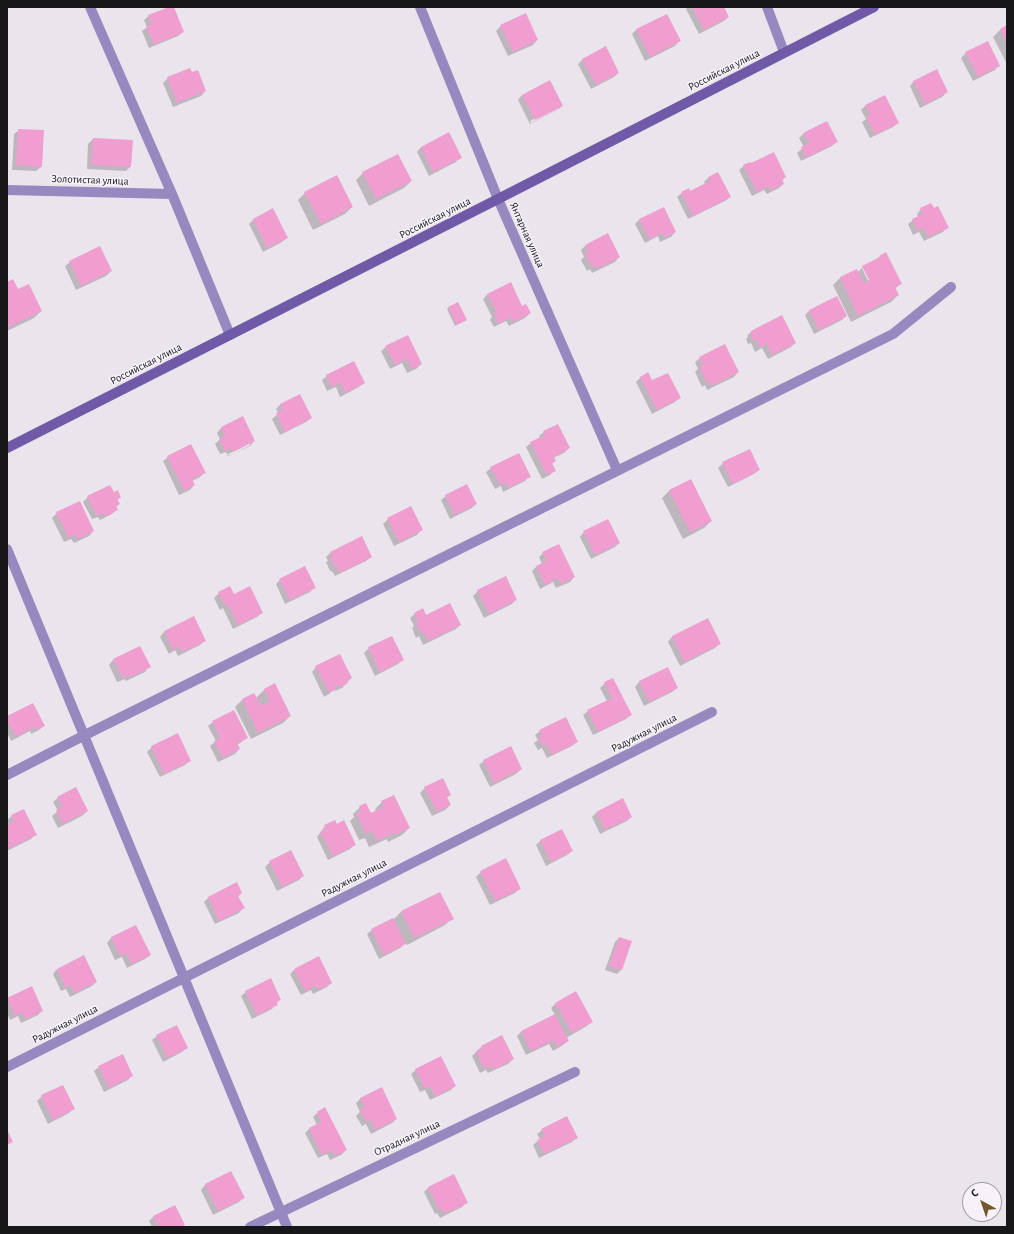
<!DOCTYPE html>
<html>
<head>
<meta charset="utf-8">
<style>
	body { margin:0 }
	#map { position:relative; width:1014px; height:1234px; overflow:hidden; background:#eae5ec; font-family:"Alegreya Sans",sans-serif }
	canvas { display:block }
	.frame { position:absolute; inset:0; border:8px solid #171618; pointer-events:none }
	.north { position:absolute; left:962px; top:1182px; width:40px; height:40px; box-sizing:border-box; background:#f7f2f9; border:1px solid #9d9a9f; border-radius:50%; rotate:320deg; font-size:11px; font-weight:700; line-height:16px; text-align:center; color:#171618 }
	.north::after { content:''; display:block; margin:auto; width:14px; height:18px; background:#74572a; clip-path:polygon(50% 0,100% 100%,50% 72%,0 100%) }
</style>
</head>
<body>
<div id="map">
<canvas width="1014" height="1234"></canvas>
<div class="frame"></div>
<div class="north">С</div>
</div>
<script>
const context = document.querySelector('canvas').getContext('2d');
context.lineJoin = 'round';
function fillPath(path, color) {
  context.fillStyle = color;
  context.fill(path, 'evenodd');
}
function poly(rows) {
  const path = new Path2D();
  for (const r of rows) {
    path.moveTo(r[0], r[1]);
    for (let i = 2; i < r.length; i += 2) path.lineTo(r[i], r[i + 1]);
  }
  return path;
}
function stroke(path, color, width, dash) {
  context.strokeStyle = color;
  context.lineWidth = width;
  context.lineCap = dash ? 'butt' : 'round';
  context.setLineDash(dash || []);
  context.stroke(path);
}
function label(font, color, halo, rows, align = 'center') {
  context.font = font + ' "Alegreya Sans",sans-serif';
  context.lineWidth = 3;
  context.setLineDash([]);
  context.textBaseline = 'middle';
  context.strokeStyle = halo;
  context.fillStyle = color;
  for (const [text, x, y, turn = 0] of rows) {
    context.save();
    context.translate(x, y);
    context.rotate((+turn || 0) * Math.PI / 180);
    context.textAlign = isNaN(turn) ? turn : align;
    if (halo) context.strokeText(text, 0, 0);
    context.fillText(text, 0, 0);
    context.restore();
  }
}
fillPath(poly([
	[171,7,173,7,183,32,178,36,149,48,142,31,147,27,144,20,149,16],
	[688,7,723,7,728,17,724,21,699,34,686,9],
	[501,26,537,40,533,45,508,56,496,31],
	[1007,26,1007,64,993,37,1000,30],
	[636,30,679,41,675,46,645,61,632,34],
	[966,53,999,65,995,70,973,81,961,58],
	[583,59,618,73,614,77,591,89,578,64],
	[168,78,205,91,201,96,173,107,163,83],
	[914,81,947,92,942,97,920,108,910,86],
	[522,95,562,106,557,110,530,124,518,100],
	[558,107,558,109,531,123,530,121],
	[866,105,898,123,893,127,870,138,862,122,866,119,861,110],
	[19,130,41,167,36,171,12,170,14,134],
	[804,133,836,142,832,146,801,161,797,153,804,147,799,138],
	[93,139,130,167,126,171,87,169,88,144],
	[421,147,460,157,456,162,429,176,417,152],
	[744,166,785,177,782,181,783,184,779,188,767,194,764,190,752,196,739,170],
	[363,173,411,181,404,188,369,206,356,180],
	[718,173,730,197,725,201,688,219,677,197,682,193,689,192,705,184,704,182,708,178],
	[305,193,352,207,345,214,313,230,298,200],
	[921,209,947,227,943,232,924,241,919,232,913,235,908,224,913,220,918,217,917,214],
	[273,210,287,238,282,242,263,252,249,224,253,220],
	[640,219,675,232,671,237,660,242,658,236,645,243,635,224],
	[608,234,619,257,615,262,592,273,590,269,587,271,581,260,584,257,581,250,585,246],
	[885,254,900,284,895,289,898,295,891,302,851,322,833,285,840,278,857,270,858,272,863,267],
	[862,268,864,268,872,284,870,285],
	[70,262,111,271,106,276,76,290,65,266],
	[7,283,41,311,34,318,7,331],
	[488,294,522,307,530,313,525,318,509,326,506,321,494,327,490,320,492,317,483,299],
	[837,297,846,316,842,320,814,334,805,315,809,311],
	[449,307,465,320,455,326,447,309],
	[752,331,795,343,791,347,768,359,762,348,755,352,751,343,748,344,746,339,748,337,747,336],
	[386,347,421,364,416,369,407,373,402,363,390,369,381,351],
	[700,358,738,372,734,377,707,390,705,385,702,387,695,372,698,369,695,362],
	[327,376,363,383,359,387,340,397,336,387,327,391,322,380],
	[641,377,652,382,679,398,675,402,652,414,636,382],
	[281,404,311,418,306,422,280,435,272,419,279,413,276,409],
	[243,418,254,441,250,446,228,456,226,452,220,454,215,444,220,439,217,433,221,428],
	[250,443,250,445,229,456,228,454],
	[544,432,569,448,564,453,553,458,555,461,552,464,555,470,550,475,542,479,526,447,531,443,540,438,539,436],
	[168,457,204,473,200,477,192,481,194,485,190,490,179,495,163,461],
	[723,463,759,470,754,474,728,487,718,468],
	[491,468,529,476,525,481,503,492,501,486,495,489,486,472],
	[669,491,711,521,704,528,683,539,662,498],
	[113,494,120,497,117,501,119,504,115,508,116,510,112,514,100,520,98,517,92,519,83,502,88,497],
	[446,496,476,504,472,508,450,519,441,500],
	[57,513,93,531,89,536,74,543,71,539,64,542,52,518],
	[388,519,421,530,417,535,394,546,383,524],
	[584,532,619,543,615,547,591,559,580,537],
	[330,553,371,557,366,561,335,576,332,571,330,571,326,562,328,561,326,557],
	[543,553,574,577,570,582,556,588,553,582,540,589,532,571,536,567,542,564,539,557],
	[280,580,314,587,310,592,285,604,276,584],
	[478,591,516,599,512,604,484,618,473,596],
	[219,593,234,595,262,612,257,617,233,629,223,608,220,610,214,598],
	[415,614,426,616,460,625,456,629,423,645,419,636,416,638,412,628,414,626,410,618],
	[193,618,205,640,200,645,178,656,175,650,169,654,160,637,164,632],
	[708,620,719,644,715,648,680,666,668,642,672,637],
	[139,647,149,667,145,672,126,681,125,679,117,682,109,665,113,660],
	[369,648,402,660,398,664,375,676,364,653],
	[316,667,351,678,342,688,335,691,334,689,329,694,324,697,312,672],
	[667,668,677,688,672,692,644,706,635,687,639,682],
	[605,683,630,715,626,719,593,735,583,715,588,711,607,701,600,688],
	[275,685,290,716,283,723,251,739,235,707,242,700,254,694,256,698,264,690],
	[7,717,44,726,39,730,31,734,30,731,11,741,7,732],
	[213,722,247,738,237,745,239,749,235,754,218,762,210,746,216,741,208,726],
	[540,731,577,741,572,746,547,758,542,748,538,750,534,743,538,740,535,735],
	[152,747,190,760,185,765,160,777,147,752],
	[484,761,521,769,516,774,490,787,479,765],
	[425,788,450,795,446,798,450,805,445,810,432,816,420,793],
	[58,798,87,811,82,816,58,828,52,816,58,811,53,802],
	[623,799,631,817,627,821,600,834,592,817,596,813],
	[382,802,409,828,402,835,388,842,387,839,369,847,365,838,359,840,350,821,354,817,353,814,360,807,370,814,376,811,375,809],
	[12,816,36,834,31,839,7,851,7,826,9,825,7,820],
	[325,826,355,844,350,849,328,860,317,837],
	[541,840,572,851,567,855,546,866,536,845],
	[270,862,303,876,299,880,277,891,265,867],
	[481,872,520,888,515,893,490,905,476,877],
	[236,883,241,893,238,897,243,908,239,913,215,924,204,902,208,898],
	[440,893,452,918,445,925,407,945,406,943,400,948,379,959,367,934,372,930,393,920,401,912],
	[136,926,150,955,145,959,127,968,122,957,115,960,107,943,111,938],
	[619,938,631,942,621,970,617,974,605,970,615,942],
	[57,969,96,982,92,986,70,997,66,989,61,991,53,974],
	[295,969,331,983,327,987,313,994,311,990,301,995,290,974],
	[31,988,42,1011,38,1015,21,1023,18,1016,10,1020,7,1013,7,999],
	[246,992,280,999,272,1009,252,1019,241,996],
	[556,1003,592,1021,587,1026,566,1038,568,1041,563,1045,553,1051,549,1044,526,1055,517,1036,521,1032,555,1015,551,1008],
	[157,1036,187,1048,182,1052,163,1062,152,1040],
	[481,1047,513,1059,508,1064,488,1073,486,1070,480,1073,472,1056],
	[99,1067,132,1075,128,1080,104,1092,94,1071],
	[416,1070,455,1086,451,1090,430,1100,425,1090,420,1092,411,1074],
	[381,1089,396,1119,392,1123,371,1134,366,1124,362,1126,356,1116,360,1112,356,1103,360,1099],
	[42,1096,73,1109,69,1113,48,1124,37,1101],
	[317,1113,346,1150,341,1155,330,1160,327,1154,318,1158,305,1133,310,1128,317,1125,313,1117],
	[542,1130,577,1137,572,1142,539,1158,533,1145,540,1139,537,1134],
	[231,1172,243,1198,239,1202,213,1215,201,1190,205,1185],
	[428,1188,467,1202,462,1207,440,1218,437,1213,435,1214,424,1192],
	[154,1216,184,1224,181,1227,152,1227,149,1221]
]), '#0003');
fillPath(poly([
	[169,7,174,7,184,32,154,45,146,26,152,24,148,15],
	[692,7,724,7,729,17,704,30],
	[526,13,538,40,513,52,500,25],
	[667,14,681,41,650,57,636,29],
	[1007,25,1007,44,1000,29],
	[988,41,1000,66,978,77,965,52],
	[606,46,619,73,596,85,582,59],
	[190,68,192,72,198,70,206,91,177,103,167,77],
	[937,69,948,92,925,104,913,81],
	[550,80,563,106,535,120,522,95],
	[885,95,899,123,875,135,866,117,870,115,865,105],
	[827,121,838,142,806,158,801,147,809,143,803,133],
	[18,129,44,130,42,167,16,165],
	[449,132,462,158,433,172,421,147],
	[93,138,133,140,131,167,91,165],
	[774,152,786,177,782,179,784,184,771,190,769,186,757,192,743,165,750,162,751,163],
	[398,154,412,181,376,199,362,172],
	[718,172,731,197,693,216,681,192,689,188,690,191,710,181,708,177],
	[337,175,353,207,321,224,304,192],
	[931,203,934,208,938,206,949,228,928,237,924,228,918,231,912,219,923,214,920,208],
	[664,207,676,232,665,238,663,233,649,239,639,219],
	[273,208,288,238,267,248,253,219],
	[608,233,620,257,597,269,595,265,592,267,585,254,588,253,585,245],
	[100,246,112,271,81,286,69,261],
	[886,252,902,284,895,287,899,295,858,316,840,277,857,269,864,283,869,280,862,266,880,257,879,256],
	[13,279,18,289,29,284,42,311,7,328,7,282],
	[511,282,522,306,526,304,531,313,513,322,511,317,498,324,494,314,497,313,487,294],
	[837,296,847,316,819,330,809,310],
	[458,302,467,320,457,325,448,307],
	[782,315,796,343,772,355,767,344,760,348,756,339,753,341,750,334,752,333,751,331],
	[408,335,422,364,412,369,407,359,395,365,385,346],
	[725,344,739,372,712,386,710,382,707,383,699,367,703,364,699,357],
	[354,361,365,383,345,393,340,383,332,387,326,375],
	[648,372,652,380,668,373,681,398,657,410,640,377],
	[300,394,312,418,285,432,276,413,283,410,280,404],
	[243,416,255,441,233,452,231,448,225,451,219,439,225,436,221,427],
	[558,424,570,448,554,457,556,461,552,463,556,471,547,475,530,442,545,435,543,431],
	[191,444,206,473,192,479,195,485,184,491,167,456],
	[750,449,760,470,733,484,722,462],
	[519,453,531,477,508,488,506,483,500,485,490,467],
	[691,479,712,521,690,532,669,490],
	[467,484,477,504,455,515,445,495],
	[110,485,114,492,118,490,121,498,117,499,120,504,116,506,118,510,105,517,103,513,97,516,87,496],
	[80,501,94,531,79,539,76,535,69,538,56,512],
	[411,506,423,530,399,542,387,518],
	[608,519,620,543,595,555,583,531],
	[362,536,372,557,340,573,337,567,335,568,330,557,332,556,330,552],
	[559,544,575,577,561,584,558,578,545,585,536,566,547,561,542,552],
	[305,566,316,588,290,600,279,579],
	[506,576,517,600,489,614,477,590],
	[230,586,234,594,250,586,263,613,238,625,228,604,225,606,218,592],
	[450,603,461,625,428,641,424,632,421,634,416,623,418,622,414,613,423,608,426,615],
	[194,616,206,641,183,652,180,647,173,650,164,631],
	[708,618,721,644,684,662,672,636],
	[392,636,404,660,380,672,368,647],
	[140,646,151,667,131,677,129,675,122,678,113,659],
	[340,654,352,678,347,681,348,683,340,687,338,685,334,687,335,690,329,693,315,666],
	[668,667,678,688,649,702,639,681],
	[613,678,632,715,598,732,587,710,612,698,604,682],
	[275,683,291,716,258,733,242,699,254,693,261,705,270,701,264,689],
	[33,703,45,726,36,730,34,727,16,737,7,720,7,716],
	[234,710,248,738,237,743,240,749,223,758,214,741,220,738,212,721],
	[566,717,578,742,552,755,546,744,542,746,538,738,542,736,539,730],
	[178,733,191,761,164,774,151,746],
	[511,746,522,769,494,783,483,760],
	[443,778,451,795,447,797,451,805,437,812,424,787],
	[76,787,88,811,63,824,56,810,62,807,57,797],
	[394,795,410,828,395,835,394,833,377,841,372,831,366,834,356,813,361,811,359,806,366,803,371,813,384,806,381,801],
	[623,798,632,817,605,830,596,812],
	[24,809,37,835,7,849,7,825,14,821,11,815],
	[335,820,337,824,344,820,356,845,333,856,320,832,326,829,324,825],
	[562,829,573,851,551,862,540,840],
	[291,850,304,876,282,887,269,861],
	[506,858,521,889,495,901,480,871],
	[237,882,242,893,238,896,245,908,219,921,208,897],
	[440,892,454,919,414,938,401,911],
	[393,918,406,944,384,955,371,929],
	[136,925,151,955,132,964,126,953,120,956,111,937],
	[619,937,632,941,622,970,609,966],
	[84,955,97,982,74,993,71,985,66,988,57,969],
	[319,956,332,983,318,990,316,986,305,991,294,969],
	[271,978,281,1000,276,1002,278,1005,257,1015,245,991],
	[32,986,43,1011,26,1019,22,1012,15,1016,7,998],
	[576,991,593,1022,572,1033,555,1003],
	[555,1014,569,1041,557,1047,554,1040,531,1051,521,1031],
	[177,1025,188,1048,168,1058,156,1035],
	[502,1035,514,1059,493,1070,491,1066,484,1069,476,1051,482,1048,481,1046],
	[123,1054,133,1076,109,1088,98,1066],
	[441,1056,456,1086,435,1097,430,1086,425,1089,415,1069],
	[63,1085,75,1109,53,1120,41,1095],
	[382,1087,397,1119,375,1130,371,1120,366,1122,360,1110,365,1108,360,1098],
	[325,1107,347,1150,335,1156,332,1150,322,1155,309,1128,321,1122,317,1112],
	[567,1116,578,1138,544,1154,537,1140,545,1136,541,1129],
	[7,1129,13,1142,7,1145],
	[231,1171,245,1198,218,1211,205,1184],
	[454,1174,468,1203,445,1214,442,1209,439,1210,428,1187],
	[175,1205,185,1225,180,1227,159,1227,153,1216]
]), '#f09dd0');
stroke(poly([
	[90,7,172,194,230,335],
	[420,7,498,199,617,470],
	[767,7,784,52],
	[7,190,172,194],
	[7,549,287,1227],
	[7,775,85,735,893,334,951,287],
	[7,1067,712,712],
	[250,1227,575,1072]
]), '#9689bf', 10);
stroke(poly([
	[7,448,498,199,874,7]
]), '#705aa8', 10);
label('11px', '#171618', '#f7f2f9', [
	["Российская улица",724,70,-27],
	["Золотистая улица",90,180,2],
	["Российская улица",435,218,-27],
	["Янтарная улица",527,235,66],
	["Российская улица",146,364,-27],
	["Радужная улица",644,733,-27],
	["Радужная улица",354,878,-27],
	["Радужная улица",65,1024,-27],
	["Отрадная улица",407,1138,-25]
]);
</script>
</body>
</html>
